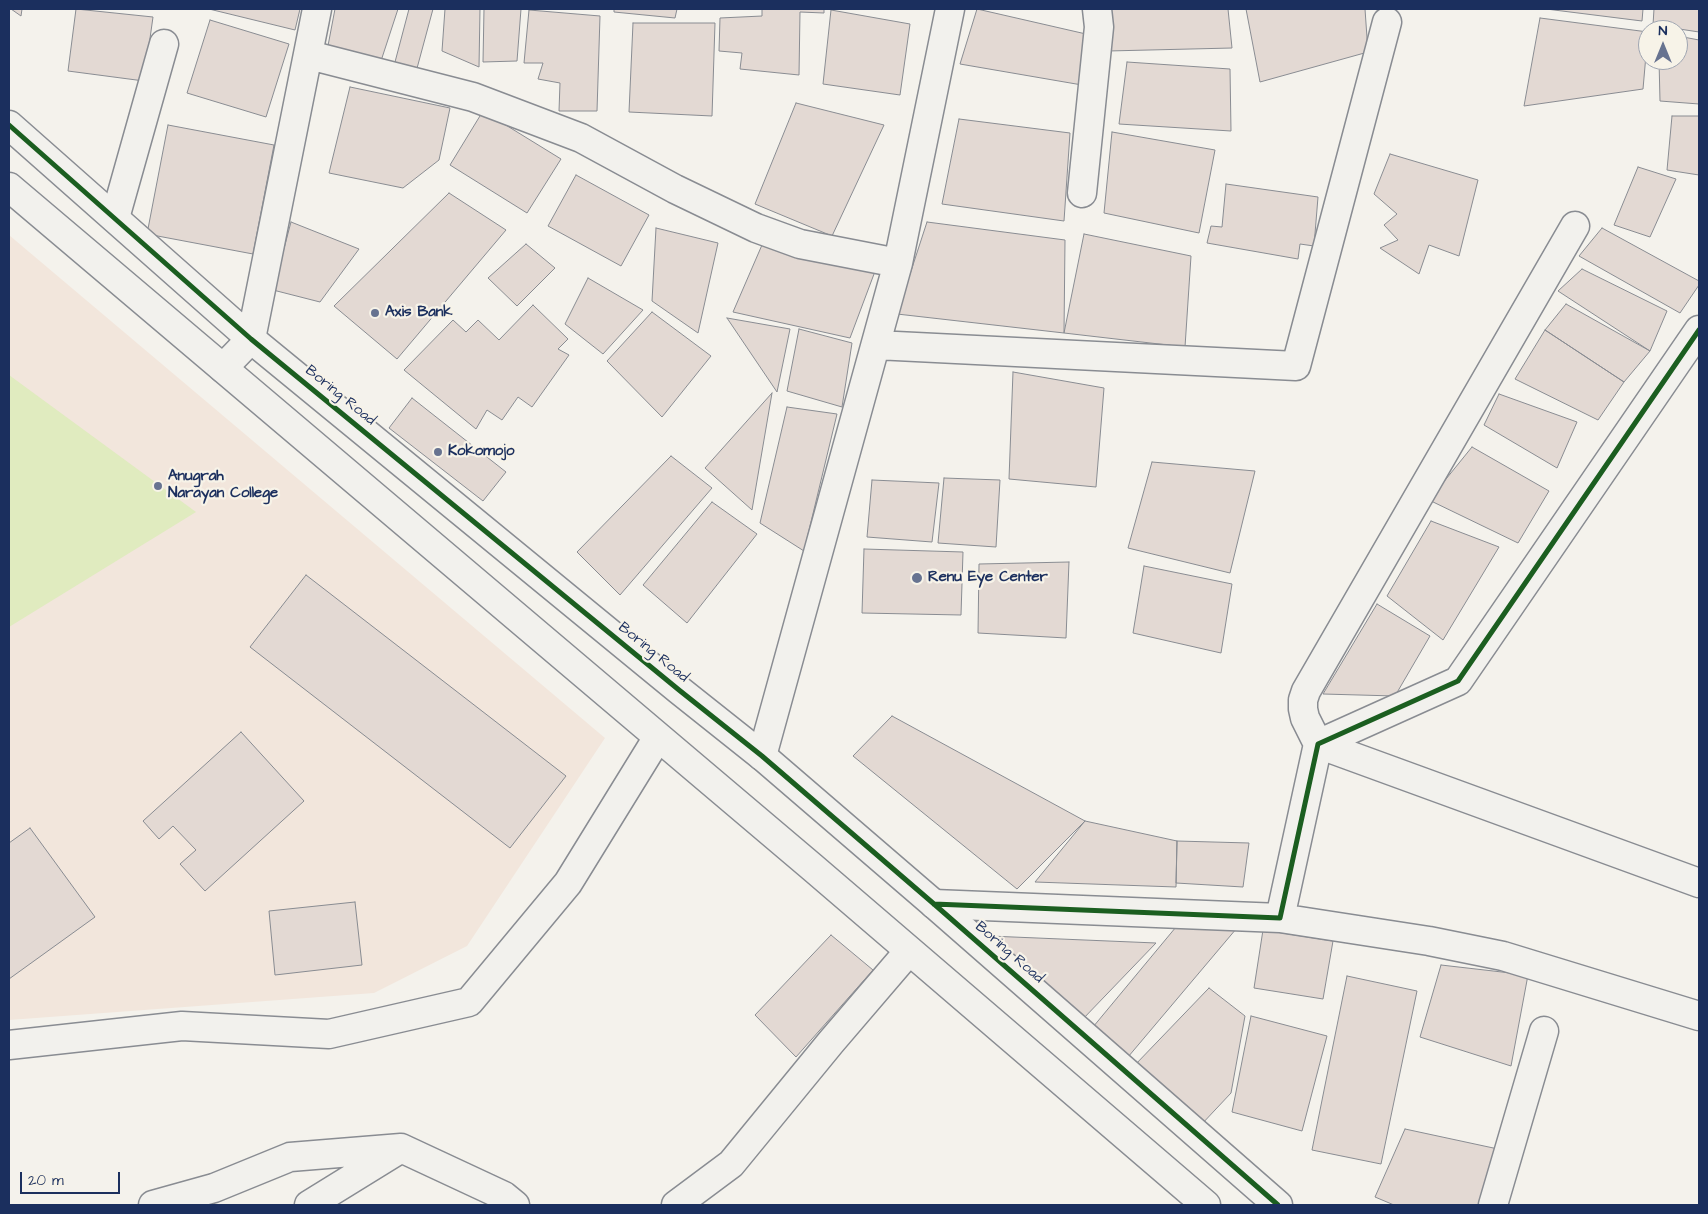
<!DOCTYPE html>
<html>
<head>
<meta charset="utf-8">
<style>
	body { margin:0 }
	#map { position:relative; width:1708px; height:1214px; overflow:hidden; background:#f4f2ec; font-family:"Architects Daughter",sans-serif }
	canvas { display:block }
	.frame { position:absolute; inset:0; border:10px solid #1b2f5e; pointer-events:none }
	.north { position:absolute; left:1638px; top:20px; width:50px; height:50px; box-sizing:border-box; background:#f7f3e8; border:1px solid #9fa5b1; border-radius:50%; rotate:0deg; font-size:14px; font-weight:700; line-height:20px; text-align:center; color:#1b2f5e }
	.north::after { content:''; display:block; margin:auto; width:18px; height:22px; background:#677390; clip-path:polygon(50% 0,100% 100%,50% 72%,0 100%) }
	.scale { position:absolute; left:20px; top:1172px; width:100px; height:22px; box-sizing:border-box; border:2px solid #1b2f5e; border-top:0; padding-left:6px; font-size:15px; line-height:18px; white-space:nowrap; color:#1b2f5e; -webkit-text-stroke:4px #f7f3e8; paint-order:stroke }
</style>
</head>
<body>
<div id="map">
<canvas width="1708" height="1214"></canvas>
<div class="frame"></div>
<div class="north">N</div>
<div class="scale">20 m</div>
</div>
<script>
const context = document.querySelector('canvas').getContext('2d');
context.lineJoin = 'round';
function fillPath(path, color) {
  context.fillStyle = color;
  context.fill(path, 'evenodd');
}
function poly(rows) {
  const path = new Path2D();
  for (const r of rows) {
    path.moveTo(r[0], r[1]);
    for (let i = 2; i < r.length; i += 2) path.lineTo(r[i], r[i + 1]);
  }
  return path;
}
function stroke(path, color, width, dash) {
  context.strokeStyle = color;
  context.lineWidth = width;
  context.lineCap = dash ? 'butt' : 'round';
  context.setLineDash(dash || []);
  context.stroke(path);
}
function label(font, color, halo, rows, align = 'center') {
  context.font = font + ' "Architects Daughter",sans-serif';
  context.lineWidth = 4.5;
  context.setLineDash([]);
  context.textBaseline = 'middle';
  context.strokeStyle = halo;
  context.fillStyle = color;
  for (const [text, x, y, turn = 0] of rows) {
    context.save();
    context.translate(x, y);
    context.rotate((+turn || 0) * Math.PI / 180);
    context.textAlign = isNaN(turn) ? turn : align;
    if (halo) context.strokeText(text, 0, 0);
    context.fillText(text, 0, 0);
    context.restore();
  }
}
fillPath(poly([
	[9,235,605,738,467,946,374,993,9,1020]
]), '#f2e6dc');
fillPath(poly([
	[9,375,196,512,9,627]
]), '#e0ebbf');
const building = poly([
	[11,9,22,9,21,16,11,9],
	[76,9,153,17,144,81,68,71,76,9],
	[209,9,300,9,295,30,209,9],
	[335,9,398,9,379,67,327,51,335,9],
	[409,9,433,9,416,72,395,62,409,9],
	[445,9,480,9,479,67,442,51,445,9],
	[484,9,521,9,517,61,483,62,484,9],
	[614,9,677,9,675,18,614,12,614,9],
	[762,9,824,9,824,13,800,12,799,75,740,69,742,53,719,51,720,18,762,16,762,9],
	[977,9,1086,34,1082,85,960,64,977,9],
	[1111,9,1228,9,1232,48,1108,51,1111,9],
	[1246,9,1365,9,1368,52,1260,82,1246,9],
	[1546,9,1643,9,1642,21,1546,9],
	[1654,9,1699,9,1699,32,1653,25,1654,9],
	[529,10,600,16,597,111,559,111,560,83,538,79,543,63,524,63,529,10],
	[831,10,910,24,900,95,823,84,831,10],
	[1540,18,1648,32,1643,89,1524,106,1540,18],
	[210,20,289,44,266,117,187,93,210,20],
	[633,23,715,23,712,116,629,112,633,23],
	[1678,36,1699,40,1699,104,1660,101,1659,60,1678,60,1678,36],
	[1127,62,1230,69,1231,131,1119,124,1127,62],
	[350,87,450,108,439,160,403,188,329,173,350,87],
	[796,103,884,125,832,236,755,204,796,103],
	[483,111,561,159,527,213,450,165,483,111],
	[1672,116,1699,116,1699,175,1667,170,1672,116],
	[959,119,1070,133,1064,221,942,204,959,119],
	[168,125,274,145,253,254,147,234,168,125],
	[1112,132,1215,150,1199,233,1104,213,1112,132],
	[1390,154,1478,180,1459,256,1429,245,1419,274,1380,248,1398,240,1384,225,1397,214,1374,194,1390,154],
	[1638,167,1676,179,1650,237,1614,225,1638,167],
	[576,175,649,215,621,266,548,226,576,175],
	[1226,184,1318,197,1314,246,1300,244,1298,259,1207,243,1211,226,1222,227,1226,184],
	[449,193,506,230,397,359,334,306,449,193],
	[291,222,359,249,320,302,273,290,291,222],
	[927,222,1065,240,1064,333,897,314,927,222],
	[656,228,718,243,698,333,652,301,656,228],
	[1602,228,1699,281,1699,285,1680,313,1579,256,1602,228],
	[1084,234,1191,256,1185,347,1064,333,1084,234],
	[526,244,555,268,517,306,488,278,526,244],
	[762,245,877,266,850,338,733,312,762,245],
	[1582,269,1667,311,1650,351,1558,291,1582,269],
	[588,278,643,310,603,354,565,324,588,278],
	[1566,304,1650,351,1624,382,1545,330,1566,304],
	[533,305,568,339,558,349,569,355,532,407,518,397,502,420,487,410,476,429,404,370,453,320,466,332,478,320,499,340,533,305],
	[652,312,711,356,662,417,607,361,652,312],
	[727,318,790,329,777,392,727,318],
	[799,329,852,343,842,407,787,391,799,329],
	[1545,330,1624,382,1598,420,1515,379,1545,330],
	[1013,372,1104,388,1096,487,1009,479,1013,372],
	[772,393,752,510,705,468,772,393],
	[1499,394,1577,422,1557,468,1484,425,1499,394],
	[412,398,506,472,483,501,389,428,412,398],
	[787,407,837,414,804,551,760,523,787,407],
	[1472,447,1549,491,1518,543,1429,500,1472,447],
	[671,456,712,488,620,595,577,552,671,456],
	[1152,462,1255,471,1230,573,1128,548,1152,462],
	[944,478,1000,480,996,547,938,543,944,478],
	[872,480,939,483,932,542,867,537,872,480],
	[712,502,757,534,687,623,643,585,712,502],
	[1431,521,1499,547,1443,640,1387,596,1431,521],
	[864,549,963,552,961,615,862,613,864,549],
	[1069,562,1066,638,978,633,979,564,1069,562],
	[1144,566,1232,584,1221,653,1133,633,1144,566],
	[306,575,566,776,510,848,250,647,306,575],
	[1377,604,1430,636,1395,696,1323,694,1377,604],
	[892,716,1085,821,1017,889,853,756,892,716],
	[241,732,304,801,205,891,180,864,196,850,173,826,159,839,143,821,241,732],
	[1085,821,1177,841,1176,887,1035,882,1085,821],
	[30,828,95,917,9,979,9,843,30,828],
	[1177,841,1249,843,1243,887,1176,883,1177,841],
	[355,902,362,965,275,975,269,911,355,902],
	[1242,922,1128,1057,1093,1027,1176,927,1242,922],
	[1263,930,1333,941,1323,999,1254,988,1263,930],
	[831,935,873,970,796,1057,755,1015,831,935],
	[989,936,1156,943,1081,1021,989,936],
	[1441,965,1528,975,1511,1066,1420,1037,1441,965],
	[1347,976,1417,991,1381,1164,1312,1150,1347,976],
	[1209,988,1245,1016,1231,1093,1200,1126,1134,1066,1209,988],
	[1251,1016,1327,1036,1302,1131,1232,1112,1251,1016],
	[1405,1129,1498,1149,1483,1205,1394,1205,1375,1197,1405,1129]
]);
fillPath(building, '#e3d9d3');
stroke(building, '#898c92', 1);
const street = poly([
	[309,55,473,97,581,138,675,189,756,228,800,244,898,263],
	[1082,193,1099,27,1097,9],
	[115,218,164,44],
	[1575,226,1306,691,1303,700,1303,709,1305,718,1318,744,1699,883],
	[876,345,1296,366,1387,22],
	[223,368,251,339,317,9],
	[762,756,898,263,950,9],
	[934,904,1280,918,1318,744,1458,681,1699,330],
	[1280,918,1429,941,1503,956,1699,1016],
	[153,1205,214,1188,290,1157,401,1148,504,1196,515,1205],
	[309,1205,398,1150],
	[676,1205,731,1164,831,1042,909,951],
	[1493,1205,1544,1031]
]);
const secondary = poly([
	[9,125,251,339,679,690,762,756,934,904,1278,1205],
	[9,187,812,867,1206,1205],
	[9,1045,182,1026,329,1034,469,1002,568,883,658,737]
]);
stroke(street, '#898c92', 31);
stroke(secondary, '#898c92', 31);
stroke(street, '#f2f1ed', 28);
stroke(secondary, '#f2f1ed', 28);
stroke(poly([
	[9,125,251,339,679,690,762,756,934,904,1278,1205],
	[934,904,1280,918,1318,744,1458,681,1699,330]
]), '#1b5e20', 5);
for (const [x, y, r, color] of [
	[375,313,5,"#677390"],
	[438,452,5,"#677390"],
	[158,486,5,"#677390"],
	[917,578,6,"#677390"]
]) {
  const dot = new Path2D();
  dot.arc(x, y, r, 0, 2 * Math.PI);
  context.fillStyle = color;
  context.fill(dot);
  stroke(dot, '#f7f3e8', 2);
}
label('bold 15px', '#1b2f5e', '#f7f3e8', [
	["Axis Bank",385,313],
	["Kokomojo",448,452],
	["Anugrah",168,477],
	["Narayan College",168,494],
	["Renu Eye Center",928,578]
], 'left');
label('15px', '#1b2f5e', '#f7f3e8', [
	["Boring Road",340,396,39],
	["Boring Road",653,653,39],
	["Boring Road",1009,953,41]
]);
</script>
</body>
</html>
